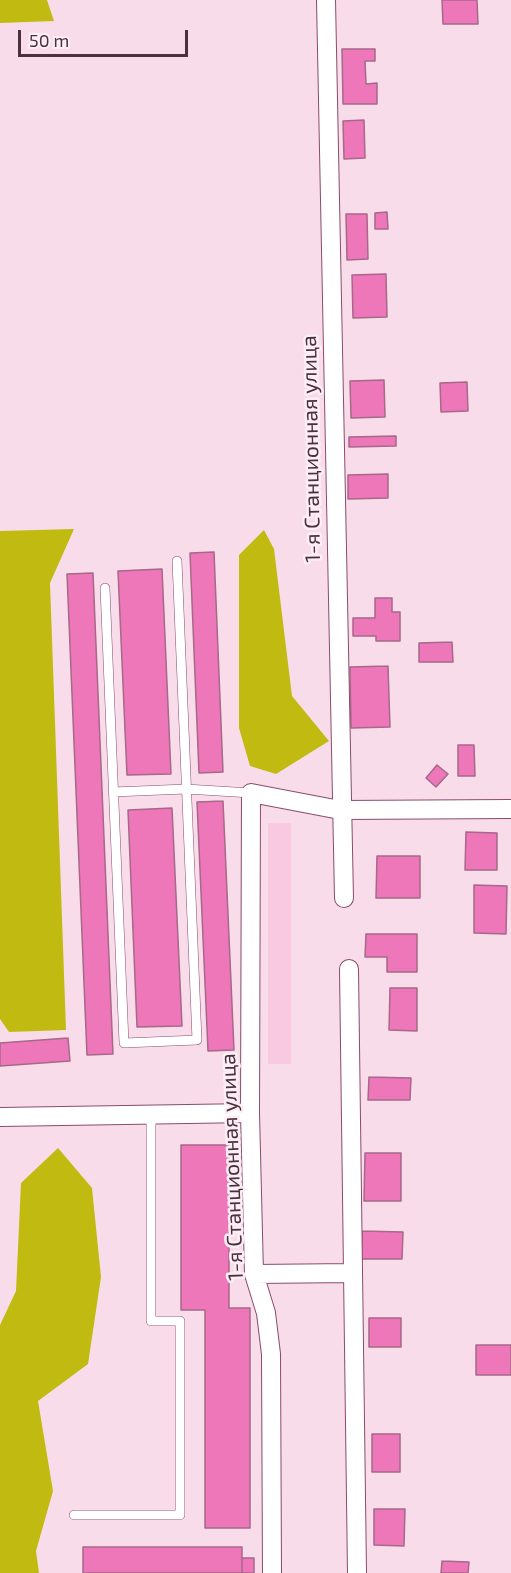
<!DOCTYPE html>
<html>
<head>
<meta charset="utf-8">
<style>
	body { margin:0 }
	#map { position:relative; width:511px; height:1573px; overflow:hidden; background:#f9dcea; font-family:"Exo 2",sans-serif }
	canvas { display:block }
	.scale { position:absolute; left:18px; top:30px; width:170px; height:27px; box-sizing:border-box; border:3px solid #4b303e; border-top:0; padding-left:8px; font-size:18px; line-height:21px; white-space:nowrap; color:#4b303e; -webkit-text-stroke:4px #fdeef5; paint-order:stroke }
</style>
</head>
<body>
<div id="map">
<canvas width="511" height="1573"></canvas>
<div class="scale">50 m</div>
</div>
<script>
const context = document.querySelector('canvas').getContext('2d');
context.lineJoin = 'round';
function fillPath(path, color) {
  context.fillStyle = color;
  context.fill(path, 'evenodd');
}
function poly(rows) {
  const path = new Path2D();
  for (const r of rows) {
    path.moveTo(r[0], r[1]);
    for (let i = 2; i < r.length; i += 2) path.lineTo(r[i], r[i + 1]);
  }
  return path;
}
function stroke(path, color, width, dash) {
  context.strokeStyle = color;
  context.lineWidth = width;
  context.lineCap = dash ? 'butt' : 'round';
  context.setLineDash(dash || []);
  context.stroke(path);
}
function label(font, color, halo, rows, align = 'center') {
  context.font = font + ' "Exo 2",sans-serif';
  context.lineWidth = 5;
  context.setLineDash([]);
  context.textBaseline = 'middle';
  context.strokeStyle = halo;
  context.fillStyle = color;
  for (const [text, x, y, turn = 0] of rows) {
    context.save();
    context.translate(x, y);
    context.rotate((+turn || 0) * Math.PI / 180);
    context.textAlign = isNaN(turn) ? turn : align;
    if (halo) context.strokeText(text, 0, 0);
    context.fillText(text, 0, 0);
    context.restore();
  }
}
fillPath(poly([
	[268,823,291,823,291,1064,268,1064]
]), '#f9c9e1');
fillPath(poly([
	[0,0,47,0,54,21,0,23],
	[74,529,50,583,66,1030,9,1032,0,1019,0,531],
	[264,530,274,549,292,696,329,741,276,774,250,766,239,728,239,555],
	[58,1148,92,1188,101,1277,88,1364,38,1401,53,1491,36,1551,39,1573,0,1573,0,1325,16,1291,21,1183]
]), '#c0ba11');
const building = poly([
	[442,0,477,0,478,24,443,24,442,0],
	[342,49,375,49,375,61,365,61,366,84,377,83,377,104,343,104,342,49],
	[364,120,365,158,344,159,343,121,364,120],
	[387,212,388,229,375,229,375,213,387,212],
	[346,214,367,214,368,259,347,260,346,214],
	[386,274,387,317,353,318,352,275,386,274],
	[384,380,385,417,351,418,350,381,384,380],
	[467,382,468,411,441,412,440,383,467,382],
	[396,436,396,446,349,447,349,437,396,436],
	[388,474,388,498,348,499,348,475,388,474],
	[214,552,223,772,199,773,190,553,214,552],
	[162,569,171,774,127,775,118,571,162,569],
	[93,573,113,1054,87,1055,67,574,93,573],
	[375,598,392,598,392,612,400,612,400,641,376,641,376,636,353,636,353,618,375,618,375,598],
	[452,642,453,662,419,662,419,643,452,642],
	[388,666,390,727,351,728,350,667,388,666],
	[458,745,474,745,475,776,458,776,458,745],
	[437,765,448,774,436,787,426,778,437,765],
	[223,801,234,1050,208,1051,197,802,223,801],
	[172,808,182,1026,137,1027,128,810,172,808],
	[466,832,497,833,497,870,465,870,466,832],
	[377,856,420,856,420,898,376,898,377,856],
	[474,885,507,886,506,934,474,933,474,885],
	[366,934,417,934,417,972,387,972,387,957,365,957,366,934],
	[390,988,417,988,417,1031,389,1030,390,988],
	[68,1038,70,1061,0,1066,0,1043,68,1038],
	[369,1077,411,1078,410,1100,368,1100,369,1077],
	[181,1145,229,1145,229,1308,250,1308,250,1528,205,1528,205,1310,181,1310,181,1145],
	[365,1153,401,1153,401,1201,364,1201,365,1153],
	[362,1231,403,1232,402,1259,361,1259,362,1231],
	[369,1318,401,1318,401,1347,369,1347,369,1318],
	[476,1345,511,1345,511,1375,476,1375,476,1345],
	[372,1434,400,1434,400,1472,372,1472,372,1434],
	[374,1509,405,1509,404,1546,374,1545,374,1509],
	[83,1547,242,1547,242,1573,83,1573,83,1547],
	[242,1558,254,1558,254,1573,242,1573,242,1558],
	[442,1561,469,1562,468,1573,441,1573,442,1561]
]);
fillPath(building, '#ed77b9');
stroke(building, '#a76889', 1.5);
const service = poly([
	[105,588,124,1043,197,1040,177,561],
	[113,792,186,789,251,793],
	[74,1515,180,1515,180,1321,151,1321,151,1116]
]);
const minor = poly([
	[326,0,344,898],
	[349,969,357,1573],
	[0,1117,250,1113],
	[254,1274,352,1273],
	[272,1573,271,1354,266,1313,254,1274,250,1113,251,793,340,810,511,809]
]);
stroke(service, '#894c6d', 10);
stroke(minor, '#894c6d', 20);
stroke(service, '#fff', 9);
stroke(minor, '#fff', 18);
label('21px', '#4b303e', '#fdeef5', [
	["1-я Станционная улица",311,449,-91],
	["1-я Станционная улица",232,1167,-92]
]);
</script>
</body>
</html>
